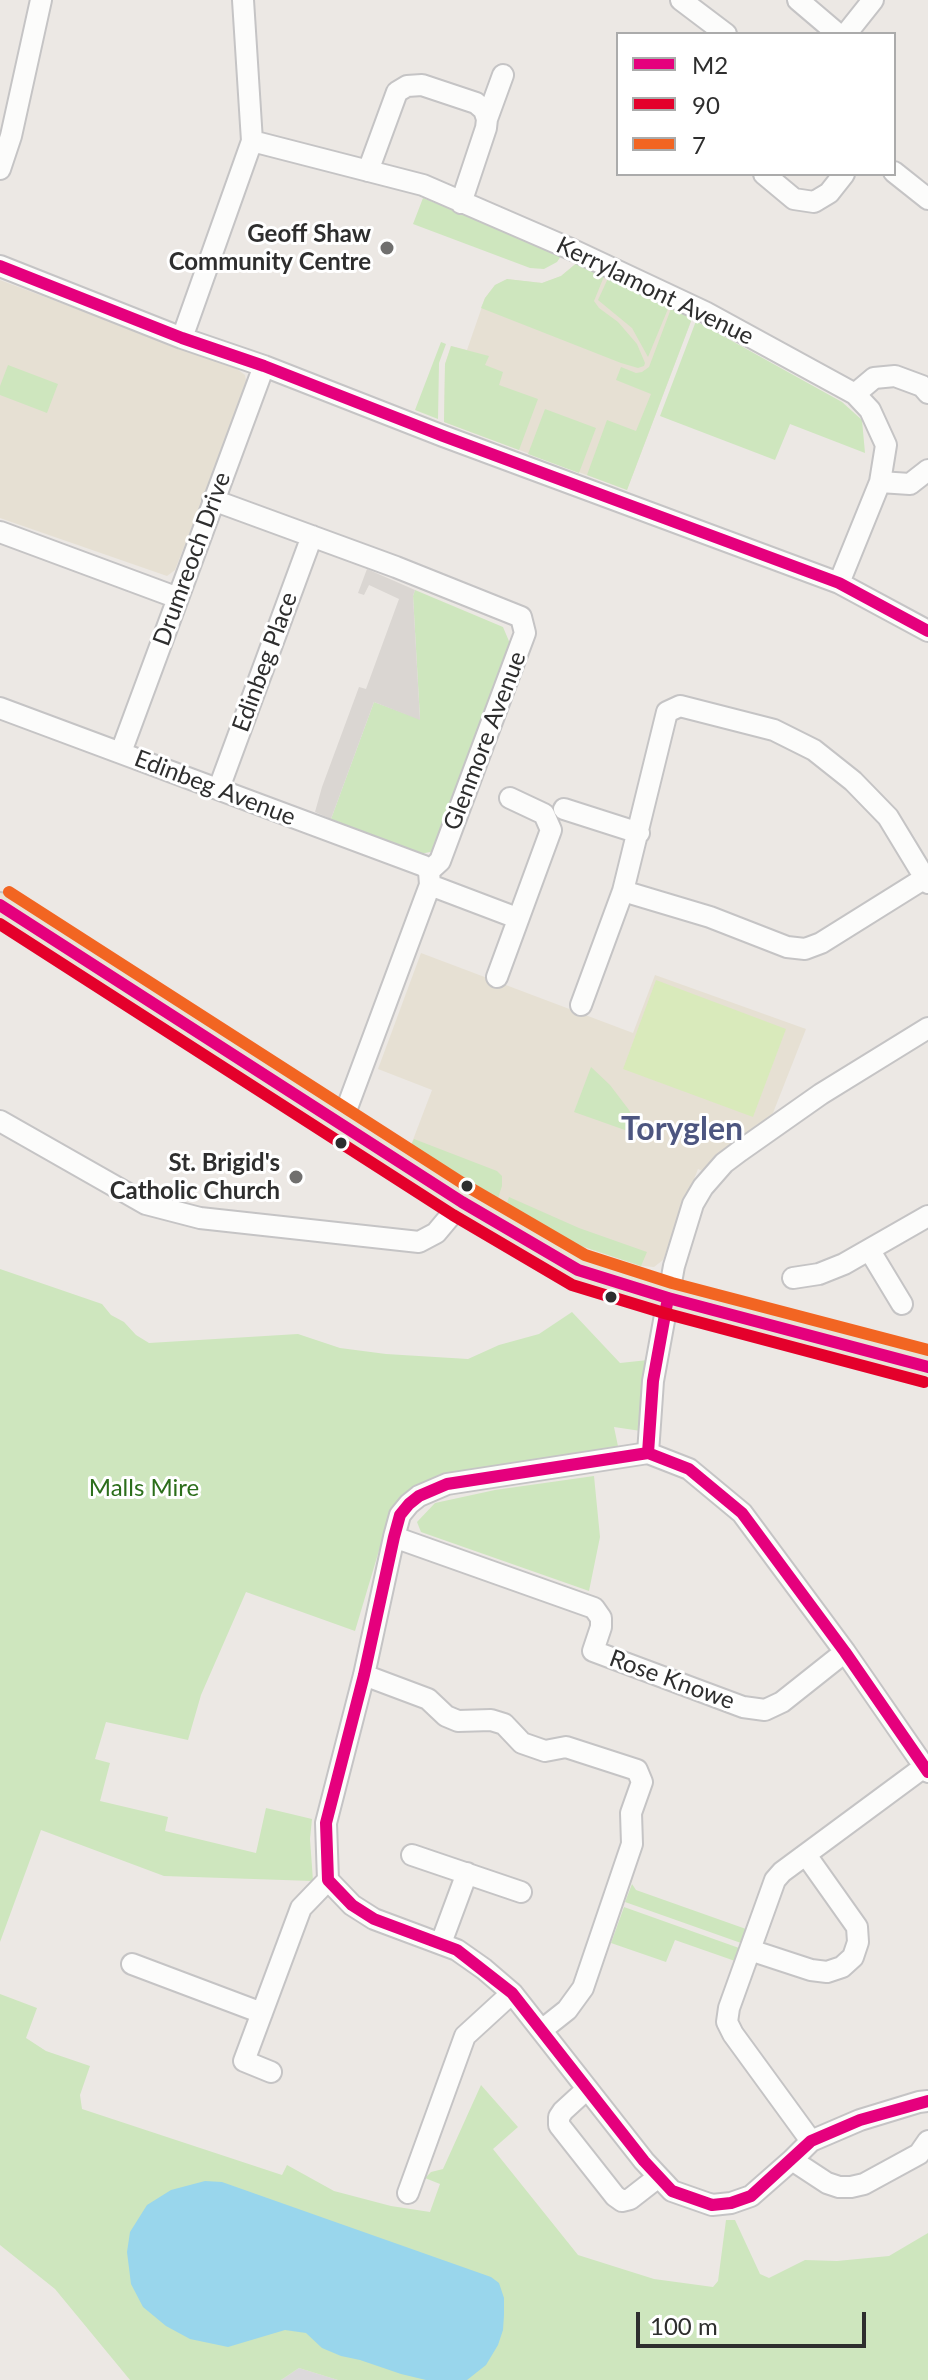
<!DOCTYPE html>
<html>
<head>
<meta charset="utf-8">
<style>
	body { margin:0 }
	#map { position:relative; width:928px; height:2380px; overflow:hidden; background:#ece8e4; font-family:Lato,sans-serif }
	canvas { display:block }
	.legend { position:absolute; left:616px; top:32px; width:280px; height:144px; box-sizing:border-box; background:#fff; border:2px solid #ababab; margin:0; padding:10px 14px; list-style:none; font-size:24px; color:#2e2e2e }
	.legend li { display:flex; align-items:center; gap:16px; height:40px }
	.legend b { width:40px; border:2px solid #ababab }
	.scale { position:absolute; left:636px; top:2312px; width:230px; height:36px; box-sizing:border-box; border:4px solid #2e2e2e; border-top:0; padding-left:10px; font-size:24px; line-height:28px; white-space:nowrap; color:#2e2e2e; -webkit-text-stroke:6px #fff; paint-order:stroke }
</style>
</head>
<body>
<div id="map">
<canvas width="928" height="2380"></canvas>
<ul class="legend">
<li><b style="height:10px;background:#e5007d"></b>M2</li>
<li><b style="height:10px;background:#e4002b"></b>90</li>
<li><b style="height:10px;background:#f26522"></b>7</li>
</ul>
<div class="scale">100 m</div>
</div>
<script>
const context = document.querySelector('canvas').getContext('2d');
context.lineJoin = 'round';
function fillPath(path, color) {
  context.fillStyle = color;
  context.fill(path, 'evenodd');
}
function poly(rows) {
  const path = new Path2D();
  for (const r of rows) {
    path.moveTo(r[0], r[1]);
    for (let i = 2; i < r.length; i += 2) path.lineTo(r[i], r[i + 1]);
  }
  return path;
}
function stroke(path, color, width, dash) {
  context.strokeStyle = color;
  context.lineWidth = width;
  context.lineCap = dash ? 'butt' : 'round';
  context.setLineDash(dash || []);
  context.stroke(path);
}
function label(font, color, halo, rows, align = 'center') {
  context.font = font + ' Lato,sans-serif';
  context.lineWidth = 6;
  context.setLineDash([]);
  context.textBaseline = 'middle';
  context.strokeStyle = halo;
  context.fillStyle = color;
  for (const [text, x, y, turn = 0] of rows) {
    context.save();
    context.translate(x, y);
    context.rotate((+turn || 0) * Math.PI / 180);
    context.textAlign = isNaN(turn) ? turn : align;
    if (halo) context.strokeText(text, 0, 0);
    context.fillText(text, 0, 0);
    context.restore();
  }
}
fillPath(poly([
	[299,2368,338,2380,281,2380]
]), '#dcd9db');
fillPath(poly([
	[579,261,693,316,627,490,444,422,445,364,451,346,467,350,485,298,495,285,507,279,542,283,561,276],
	[0,280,237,369,245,375,247,386,175,570,167,576,0,518],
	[421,953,633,1033,655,975,806,1029,773,1113,703,1171,698,1169,663,1260,654,1267,641,1266,572,1243,411,1145,432,1090,378,1069]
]), '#e6e0d3');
fillPath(poly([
	[423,198,563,253,557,262,544,269,530,268,413,224],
	[579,261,605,274,594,301,599,308,618,322,637,344,645,363,644,366,638,368,621,363,481,308,485,298,495,285,507,279,542,283,561,276],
	[610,274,670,304,648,357,632,328,598,300],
	[672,306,693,316,627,490,587,475,607,420,636,431,651,394,616,380,621,367,636,373,642,372,649,367],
	[696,321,842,402,862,420,865,453,790,424,775,460,660,416],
	[441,342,446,344,439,363,438,419,415,410],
	[451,346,489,356,485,365,503,372,499,385,538,399,519,450,444,422,445,364],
	[8,365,58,384,47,413,0,395,0,386],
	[545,409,596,428,579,473,528,454],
	[415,590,503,627,511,646,435,851,420,854,331,819,374,702,420,719,413,596],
	[591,1067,610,1085,629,1110,638,1127,639,1135,574,1112],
	[414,1139,497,1171,502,1176,502,1186,498,1198,411,1145],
	[509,1197,579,1228,647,1252,641,1266,572,1243,507,1203],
	[0,1269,102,1304,111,1315,124,1322,136,1335,149,1343,298,1334,340,1348,386,1354,468,1359,499,1345,539,1334,572,1312,620,1363,648,1360,641,1431,614,1427,619,1451,437,1477,412,1488,396,1507,383,1537,355,1631,246,1592,201,1695,188,1740,106,1722,95,1759,110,1763,100,1801,168,1817,165,1831,256,1853,266,1808,312,1819,310,1839,313,1881,164,1876,41,1830,0,1942],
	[594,1476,600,1537,589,1591,421,1532,417,1522,435,1503,495,1490],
	[632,1884,636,1890,746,1929,741,1943,625,1902],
	[624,1907,739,1948,735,1961,675,1940,666,1962,611,1943],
	[0,1994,37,2008,26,2038,46,2051,90,2066,80,2095,82,2109,282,2175,287,2165,334,2191,391,2206,430,2212,440,2184,425,2178,431,2172,443,2169,481,2085,518,2127,493,2149,578,2255,654,2279,713,2287,718,2281,726,2220,735,2220,760,2274,769,2278,805,2260,837,2261,889,2256,928,2233,928,2380,338,2380,299,2368,281,2380,130,2380,55,2289,0,2245]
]), '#cee6be');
fillPath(poly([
	[656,980,786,1029,753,1117,623,1069]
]), '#d9eabb');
fillPath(poly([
	[367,569,415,590,413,596,420,720,374,702,331,819,315,812,322,787,359,687,366,689,399,599,369,585,364,595,358,593]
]), '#dad6d2');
fillPath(poly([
	[205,2181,222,2182,491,2277,499,2283,504,2298,504,2315,503,2330,498,2345,486,2365,467,2380,426,2380,401,2374,360,2360,341,2356,322,2348,306,2333,285,2330,228,2347,190,2339,166,2326,143,2307,131,2284,127,2252,130,2232,147,2205,171,2190]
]), '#99d6ec');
const minor = poly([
	[681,0,726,34],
	[798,0,838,34],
	[846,34,873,0],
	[487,119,503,75],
	[252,141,423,185,573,250,705,312,855,394,870,410,886,445,880,482,839,583],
	[0,169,11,136,41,0],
	[368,171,397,92,407,86,422,85,476,103,484,110,487,119,486,128,461,203],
	[894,172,928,199],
	[764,174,794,199,814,202,829,193,844,174],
	[0,266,182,338,264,366,443,436,839,583,928,631],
	[182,338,252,141,243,0],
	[855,394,874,378,895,376,922,386,928,393],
	[880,482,910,484,928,470],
	[213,500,396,567,521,617,525,633,440,861,429,871],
	[0,532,178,598],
	[0,708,424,866,429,871],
	[121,752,264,366],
	[219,788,312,536],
	[564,809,639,833],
	[430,885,517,918],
	[623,891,710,917,787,947,805,949,821,943,925,878],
	[497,977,551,830,544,814,510,798],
	[581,1005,623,891,667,712,680,706,774,730,814,750,853,781,888,817,928,883],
	[0,1121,146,1204,200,1218,419,1242,436,1233,462,1202],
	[341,1124,424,901,430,885,429,871],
	[870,1251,902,1304],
	[793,1278,819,1274,844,1264,928,1216],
	[648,1453,653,1381,674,1266,693,1204,703,1187,724,1163,740,1151,821,1094,928,1028],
	[394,1537,594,1608,601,1618,601,1627,593,1651,743,1707,765,1710,782,1702,845,1652],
	[364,1675,428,1699,446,1716,458,1721,491,1720,504,1724,522,1743,545,1751,566,1747,637,1770,642,1782,631,1813,632,1844,583,1988,567,2010,543,2029],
	[928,1772,845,1652,742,1513,689,1469,648,1453,447,1484,419,1496,409,1504,400,1515,394,1537,364,1675,326,1823,328,1880,352,1905,374,1919,457,1950,484,1969,512,1993,644,2161,672,2191,712,2205,731,2203,751,2196,792,2160,811,2141,860,2120,919,2102,928,2101],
	[412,1855,521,1892],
	[441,1943,467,1873],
	[750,1950,811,1970,827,1972,842,1967,853,1957,858,1942,857,1927,806,1855],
	[132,1964,262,2013],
	[271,2072,244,2061,301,1908,328,1880],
	[587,2089,563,2111,559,2117,559,2125,615,2196,622,2201,630,2199,657,2178],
	[811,2141,733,2034,727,2022,729,2008,775,1880,782,1872,924,1767],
	[792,2160,827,2183,839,2187,851,2187,864,2184,919,2154,928,2141],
	[408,2193,465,2036,512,1993]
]);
const major = poly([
	[0,905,462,1202,578,1270,668,1298,928,1367]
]);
stroke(minor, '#c5c4c5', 24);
stroke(major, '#c6c5c4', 28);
stroke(minor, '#fcfcfb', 20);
stroke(major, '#e8e4d6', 24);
stroke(poly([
	[0,266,182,338,264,366,443,436,839,583,928,631],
	[0,905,462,1202,578,1270,668,1298,928,1367],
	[648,1453,653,1381,668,1298],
	[928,1772,845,1652,742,1513,689,1469,648,1453,447,1484,419,1496,409,1504,400,1515,394,1537,364,1675,326,1823,328,1880,352,1905,374,1919,457,1950,512,1993,644,2161,672,2191,712,2205,731,2203,751,2196,811,2141,860,2120,928,2101]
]), '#e5007d', 12);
stroke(poly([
	[0,924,453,1215,572,1285,664,1313,924,1382]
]), '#e4002b', 12);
stroke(poly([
	[9,892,470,1188,585,1255,672,1283,928,1350]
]), '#f26522', 12);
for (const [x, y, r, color] of [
	[387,248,8,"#706f6e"],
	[341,1143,7,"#2e2e2e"],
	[296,1177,8,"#706f6e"],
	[467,1186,7,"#2e2e2e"],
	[611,1297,7,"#2e2e2e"]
]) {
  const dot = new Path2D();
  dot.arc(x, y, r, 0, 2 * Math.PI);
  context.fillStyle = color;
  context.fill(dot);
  stroke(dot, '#fff', 3);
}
label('bold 24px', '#2e2e2e', '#fff', [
	["Geoff Shaw",371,234],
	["Community Centre",371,262],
	["St. Brigid's",280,1163],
	["Catholic Church",280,1191]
], 'right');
label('24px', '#2e2e2e', '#fff', [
	["Kerrylamont Avenue",655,291,26],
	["Drumreoch Drive",192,559,-70],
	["Edinbeg Place",265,662,-70],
	["Glenmore Avenue",485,741,-69],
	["Edinbeg Avenue",215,788,21],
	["Rose Knowe",672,1680,20]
]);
label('24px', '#2c6e1b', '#fff', [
	["Malls Mire",144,1488]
]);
label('bold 32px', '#4d5680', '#fff', [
	["Toryglen",682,1130]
]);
</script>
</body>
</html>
